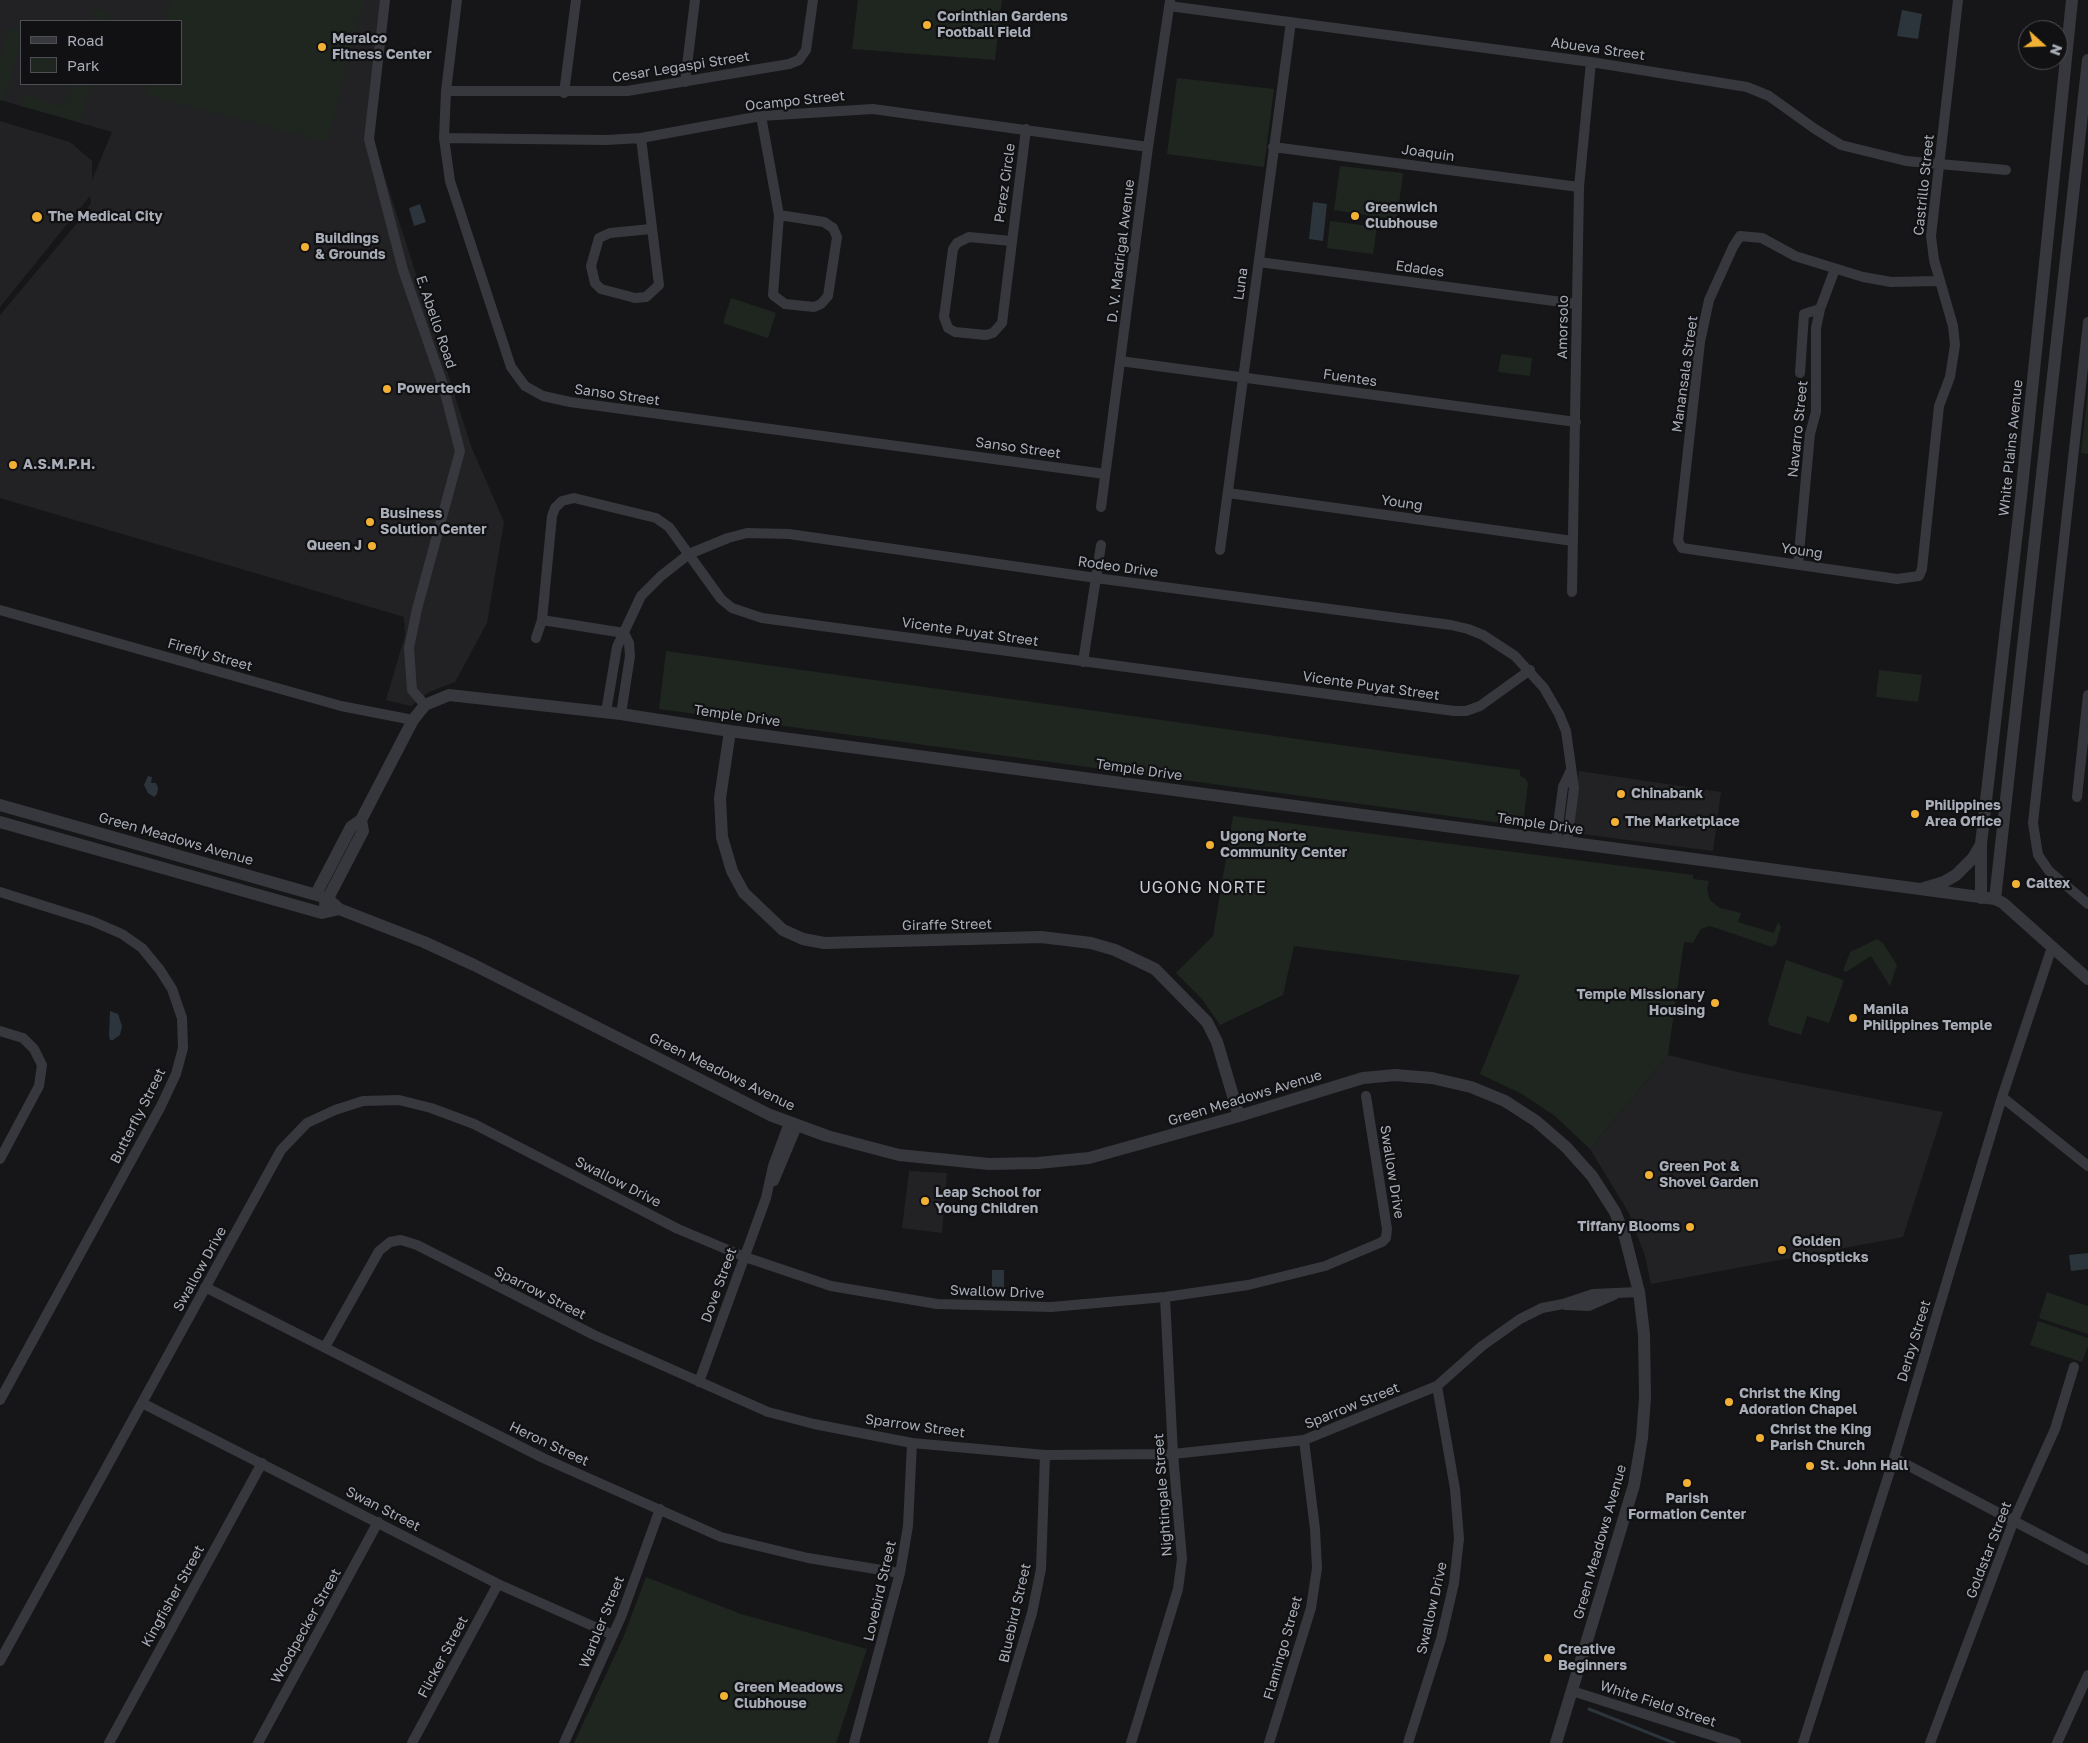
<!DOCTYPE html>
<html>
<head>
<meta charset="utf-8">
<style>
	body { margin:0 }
	#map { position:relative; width:2088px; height:1743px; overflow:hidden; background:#161618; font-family:"Golos Text",sans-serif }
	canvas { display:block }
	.legend { position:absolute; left:20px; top:20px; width:162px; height:65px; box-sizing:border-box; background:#111113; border:1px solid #4d4f55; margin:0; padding:6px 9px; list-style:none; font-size:15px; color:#a8adb8 }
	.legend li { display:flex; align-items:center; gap:10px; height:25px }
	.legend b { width:25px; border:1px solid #4d4f55 }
	.north { position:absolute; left:2018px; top:20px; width:50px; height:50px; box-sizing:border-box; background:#111113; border:1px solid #4d4f55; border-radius:50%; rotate:110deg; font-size:14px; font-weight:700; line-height:20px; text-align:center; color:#a8adb8 }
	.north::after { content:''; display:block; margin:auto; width:18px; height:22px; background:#f2b134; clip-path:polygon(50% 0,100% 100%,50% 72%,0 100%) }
</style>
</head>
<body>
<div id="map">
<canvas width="2088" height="1743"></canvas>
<ul class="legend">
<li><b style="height:6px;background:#37383d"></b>Road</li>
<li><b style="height:14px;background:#1e261f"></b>Park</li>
</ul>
<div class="north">N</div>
</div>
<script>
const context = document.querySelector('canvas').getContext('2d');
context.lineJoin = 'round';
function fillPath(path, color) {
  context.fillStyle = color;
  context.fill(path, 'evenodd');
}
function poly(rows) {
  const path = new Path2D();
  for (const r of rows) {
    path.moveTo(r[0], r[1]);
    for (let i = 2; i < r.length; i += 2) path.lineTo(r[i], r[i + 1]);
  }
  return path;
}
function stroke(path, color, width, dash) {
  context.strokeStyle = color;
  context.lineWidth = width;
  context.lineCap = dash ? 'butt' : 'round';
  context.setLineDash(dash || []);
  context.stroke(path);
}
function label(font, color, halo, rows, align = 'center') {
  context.font = font + ' "Golos Text",sans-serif';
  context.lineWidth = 4.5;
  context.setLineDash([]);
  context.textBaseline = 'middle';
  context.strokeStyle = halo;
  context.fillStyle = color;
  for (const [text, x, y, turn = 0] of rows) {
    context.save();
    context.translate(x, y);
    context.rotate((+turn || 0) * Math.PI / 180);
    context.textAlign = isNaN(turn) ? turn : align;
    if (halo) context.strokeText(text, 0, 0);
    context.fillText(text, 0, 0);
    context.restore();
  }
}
fillPath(poly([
	[0,0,388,0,371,134,471,446,504,522,487,623,455,682,429,692,411,706,386,700,405,635,404,617,0,498,0,315,78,222,91,203,90,196,0,307,0,121,70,142,92,161,92,180,112,132,0,100],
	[21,21,181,21,181,84,21,84],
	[1579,771,1721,792,1713,851,1581,834,1572,818],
	[1668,1055,1742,1073,1943,1112,1903,1237,1651,1284,1645,1256,1629,1213,1590,1149],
	[909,1171,947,1173,942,1233,902,1228]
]), '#222225');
fillPath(poly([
	[171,0,364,0,327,142,145,95,148,84,181,84,181,21,165,21],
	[858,0,1002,0,995,60,852,49],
	[94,8,110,13,108,21,93,21],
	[21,25,21,40,4,101,0,100,0,58,8,31],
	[1177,78,1274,89,1264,167,1167,154],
	[75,84,90,84,80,122,21,106,24,95,62,106],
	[1340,166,1403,173,1397,220,1334,210],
	[1330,221,1377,227,1373,254,1327,248],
	[731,298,776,313,768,338,723,323],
	[1501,354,1532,358,1530,376,1498,372],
	[2088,390,2088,454,2081,453],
	[666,651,1520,770,1520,776,1525,778,1528,783,1523,826,659,709],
	[1879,670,1922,675,1918,702,1876,697],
	[1233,816,1693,875,1693,879,1709,881,1707,890,1710,900,1720,908,1741,913,1738,922,1774,933,1778,922,1781,927,1776,944,1772,947,1710,926,1701,929,1693,943,1684,942,1668,1055,1590,1149,1555,1116,1522,1094,1480,1074,1520,975,1294,946,1283,995,1220,1025,1202,999,1176,973,1213,936],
	[1877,939,1883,943,1897,965,1890,986,1871,956,1846,972,1843,971,1850,952],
	[1786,960,1844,980,1829,1023,1807,1016,1801,1035,1769,1025,1768,1020],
	[2047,1292,2088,1306,2088,1334,2039,1318],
	[2038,1321,2088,1338,2088,1346,2082,1362,2030,1345],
	[646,1577,741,1614,867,1649,836,1743,574,1743,623,1638]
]), '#1e261f');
fillPath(poly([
	[1902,10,1922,14,1918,39,1897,36],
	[1313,202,1327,204,1323,241,1309,239],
	[420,204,426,222,414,226,409,208],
	[148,776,152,777,151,783,156,783,158,788,157,794,154,797,148,793,144,785],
	[110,1011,118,1014,122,1026,120,1035,113,1040,110,1040,109,1035],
	[2088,1253,2088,1269,2071,1271,2069,1255],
	[992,1270,1004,1270,1004,1289,992,1289]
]), '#2c353c');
stroke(poly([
	[1589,1709,1674,1743]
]), '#2c353c', 3);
stroke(poly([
	[385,0,369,139,403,270,443,385,460,451,417,609,409,648,412,690,425,705],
	[457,0,446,91,444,138,450,181,511,367,525,386,543,396,570,402,1105,474],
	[1169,6,1591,62,1747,87,1769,96,1815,129,1841,145,1906,161,2006,170],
	[685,82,695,0],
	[446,91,627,91,789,64,799,60,806,50,813,0],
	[564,93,576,0],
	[761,116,779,215,773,295,785,304,814,307,821,304,828,296,837,237,833,228,824,222,779,215],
	[444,138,606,140,641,138,761,116,873,109,1148,147],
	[641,138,659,285,646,297,635,298,601,289,595,283,591,266,599,238,610,233,651,229],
	[1273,147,1579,187],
	[1011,241,969,237,957,243,953,249,944,317,948,328,955,332,986,335,993,333,1002,323,1026,129],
	[1259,262,1577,304],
	[1939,281,1891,282,1863,277,1795,256,1762,238,1740,236,1733,247,1709,300,1700,342,1678,541,1682,548,1897,579,1919,576,1922,569,1939,406,1950,377,1955,345,1953,326,1934,260,1931,236,1958,0],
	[2088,322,2033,823,2038,855,2049,871,2088,904],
	[1120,361,1576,422],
	[1800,373,1804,314,1820,309],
	[1228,493,1573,541],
	[1101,507,1148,147,1170,1],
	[1220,550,1291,22],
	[1798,564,1810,434,1816,412,1816,328,1820,309,1835,269],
	[1572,592,1579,187,1591,62],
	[0,610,341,706,413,720],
	[542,620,624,633],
	[536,638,542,620,552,516,555,508,562,501,574,498,656,518,669,527,721,599,732,608,762,618,1454,711,1466,711,1480,706,1530,670],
	[1083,662,1101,545],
	[606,712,617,647,641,596,661,576,689,554,728,538,747,533,789,534,1096,578,1451,625,1468,629,1483,635,1515,656,1544,688,1559,714,1566,731,1574,788,1567,843],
	[621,714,630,656,629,643,624,633],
	[2077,797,2088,695],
	[1556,841,1563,787,1571,770],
	[0,892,92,921,122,934,142,948,160,970,172,989,182,1018,183,1048,176,1074,161,1106,0,1400],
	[0,1031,23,1038,34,1049,42,1065,39,1086,0,1159],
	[2002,1097,2088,1166],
	[774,1181,797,1126],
	[205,1287,543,1458,721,1537,808,1558,900,1573],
	[1566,1305,1589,1306,1614,1295],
	[325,1347,379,1251,390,1242,401,1240,417,1245,594,1335,768,1412,814,1424,912,1443,1045,1455,1173,1454,1304,1440,1437,1386,1482,1346,1520,1319,1542,1308,1563,1304,1593,1294,1639,1292],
	[699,1382,766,1198,773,1166,789,1123],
	[142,1403,498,1584,613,1635],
	[1894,1458,2088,1560],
	[0,1661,281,1150,307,1123,335,1110,363,1101,399,1100,431,1108,474,1124,678,1229,745,1257,831,1286,937,1304,1051,1307,1165,1297,1248,1285,1325,1266,1382,1242,1386,1238,1387,1229,1366,1096],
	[1572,1691,1736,1743],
	[109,1743,262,1463],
	[258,1743,378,1522],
	[412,1743,498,1584],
	[564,1743,621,1617,660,1509],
	[854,1743,900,1573,908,1526,912,1443],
	[993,1743,1032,1613,1041,1569,1045,1455],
	[1131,1743,1178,1589,1182,1559,1173,1454,1165,1297],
	[1269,1743,1311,1608,1317,1568,1315,1529,1304,1440],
	[1408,1743,1441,1639,1454,1583,1459,1539,1455,1489,1437,1386],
	[1803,1743,1894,1458,2002,1097,2052,947],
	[1930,1743,2014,1520,2055,1429,2074,1367],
	[2057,1743,2088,1675]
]), '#37383d', 10);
stroke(poly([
	[730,731,720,798,722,837,732,871,744,893,783,930,803,939,824,943,1041,937,1091,943,1115,950,1155,969,1207,1022,1217,1042,1239,1116],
	[0,805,327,898,339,909,424,942,474,965,770,1115,827,1136,899,1155,989,1164,1038,1163,1089,1158,1239,1116,1363,1078,1395,1075,1432,1078,1471,1087,1505,1101,1536,1121,1566,1147,1592,1176,1615,1212,1625,1237,1639,1292,1644,1334,1645,1397,1642,1438,1634,1485,1556,1743],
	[0,822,322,913,339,909],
	[1924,888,1944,882,1956,875,1973,858,1980,846],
	[316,894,351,827,361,820,413,720,425,705,449,695,621,714,730,731,1995,899,2003,903,2088,979],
	[1981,898,1981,844,2021,497,2072,0],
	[1995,899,2088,60],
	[325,904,363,831,361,820]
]), '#37383d', 12);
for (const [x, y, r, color] of [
	[927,25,5,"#f2b134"],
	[322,47,5,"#f2b134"],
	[1355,216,5,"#f2b134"],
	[37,217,6,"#f2b134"],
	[305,247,5,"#f2b134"],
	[387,389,5,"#f2b134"],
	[13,465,5,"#f2b134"],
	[370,522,5,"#f2b134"],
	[372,546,5,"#f2b134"],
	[1621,794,5,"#f2b134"],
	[1915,814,5,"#f2b134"],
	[1615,822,5,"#f2b134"],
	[1210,845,5,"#f2b134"],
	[2016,884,5,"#f2b134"],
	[1715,1003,5,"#f2b134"],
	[1853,1018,5,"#f2b134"],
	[1649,1175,5,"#f2b134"],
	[925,1201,5,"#f2b134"],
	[1690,1227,5,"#f2b134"],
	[1782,1250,5,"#f2b134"],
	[1729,1402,5,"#f2b134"],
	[1760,1438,5,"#f2b134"],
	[1810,1466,5,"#f2b134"],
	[1687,1483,5,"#f2b134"],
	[1548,1658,5,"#f2b134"],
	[724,1696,5,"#f2b134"]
]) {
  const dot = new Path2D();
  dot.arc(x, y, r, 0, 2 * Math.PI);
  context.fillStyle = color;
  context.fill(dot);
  stroke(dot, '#111113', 2);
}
label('bold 14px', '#a8adb8', '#111113', [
	["Corinthian Gardens",937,17],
	["Football Field",937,33],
	["Meralco",332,39],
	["Fitness Center",332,55],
	["Greenwich",1365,208],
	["Clubhouse",1365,224],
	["The Medical City",48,217],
	["Buildings",315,239],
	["& Grounds",315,255],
	["Powertech",397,389],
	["A.S.M.P.H.",23,465],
	["Business",380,514],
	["Solution Center",380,530],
	["Queen J",362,546,"right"],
	["Chinabank",1631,794],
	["Philippines",1925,806],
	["Area Office",1925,822],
	["The Marketplace",1625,822],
	["Ugong Norte",1220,837],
	["Community Center",1220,853],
	["Caltex",2026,884],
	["Temple Missionary",1705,995,"right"],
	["Housing",1705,1011,"right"],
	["Manila",1863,1010],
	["Philippines Temple",1863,1026],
	["Green Pot &",1659,1167],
	["Shovel Garden",1659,1183],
	["Leap School for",935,1193],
	["Young Children",935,1209],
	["Tiffany Blooms",1680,1227,"right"],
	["Golden",1792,1242],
	["Chospticks",1792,1258],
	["Christ the King",1739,1394],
	["Adoration Chapel",1739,1410],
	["Christ the King",1770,1430],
	["Parish Church",1770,1446],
	["St. John Hall",1820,1466],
	["Parish",1687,1499,"center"],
	["Formation Center",1687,1515,"center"],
	["Creative",1558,1650],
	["Beginners",1558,1666],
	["Green Meadows",734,1688],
	["Clubhouse",734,1704]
], 'left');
label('14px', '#a8adb8', '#111113', [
	["Abueva Street",1598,49,8],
	["Cesar Legaspi Street",681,67,-9],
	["Ocampo Street",795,101,-6],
	["Joaquin",1428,153,8],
	["Perez Circle",1005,183,-82],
	["Castrillo Street",1924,185,-84],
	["D. V. Madrigal Avenue",1121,251,-83],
	["Edades",1420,269,8],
	["Luna",1241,284,-82],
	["E. Abello Road",436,322,71],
	["Amorsolo",1563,327,-89],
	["Manansala Street",1685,374,-82],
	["Fuentes",1350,378,8],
	["Sanso Street",617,395,8],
	["Navarro Street",1798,429,-84],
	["Sanso Street",1018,448,8],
	["White Plains Avenue",2011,448,-84],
	["Young",1402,503,8],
	["Young",1802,551,8],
	["Rodeo Drive",1118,567,8],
	["Vicente Puyat Street",970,632,8],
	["Firefly Street",210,655,16],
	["Vicente Puyat Street",1371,686,8],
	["Temple Drive",737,716,8],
	["Temple Drive",1139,770,8],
	["Temple Drive",1540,824,8],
	["Green Meadows Avenue",176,839,16],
	["Giraffe Street",947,925,-1],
	["Green Meadows Avenue",722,1072,26],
	["Green Meadows Avenue",1245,1098,-17],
	["Butterfly Street",138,1116,-63],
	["Swallow Drive",1392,1172,81],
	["Swallow Drive",618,1182,27],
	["Swallow Drive",200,1269,-61],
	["Dove Street",719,1285,-70],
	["Swallow Drive",997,1292,2],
	["Sparrow Street",540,1293,27],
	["Derby Street",1914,1341,-73],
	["Sparrow Street",1352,1406,-22],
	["Sparrow Street",915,1426,8],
	["Heron Street",549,1444,25],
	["Nightingale Street",1163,1495,-94],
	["Swan Street",383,1509,27],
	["Green Meadows Avenue",1600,1542,-74],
	["Goldstar Street",1989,1550,-69],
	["Lovebird Street",880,1591,-77],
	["Kingfisher Street",173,1596,-61],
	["Swallow Drive",1432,1608,-77],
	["Bluebird Street",1015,1613,-77],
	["Warbler Street",602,1622,-68],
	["Woodpecker Street",306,1626,-61],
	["Flamingo Street",1283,1648,-74],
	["Flicker Street",443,1657,-62],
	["White Field Street",1658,1704,18]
]);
context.letterSpacing = '1px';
label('16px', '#c9ccd4', '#111113', [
	["UGONG NORTE",1203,888]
]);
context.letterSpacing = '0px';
</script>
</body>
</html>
